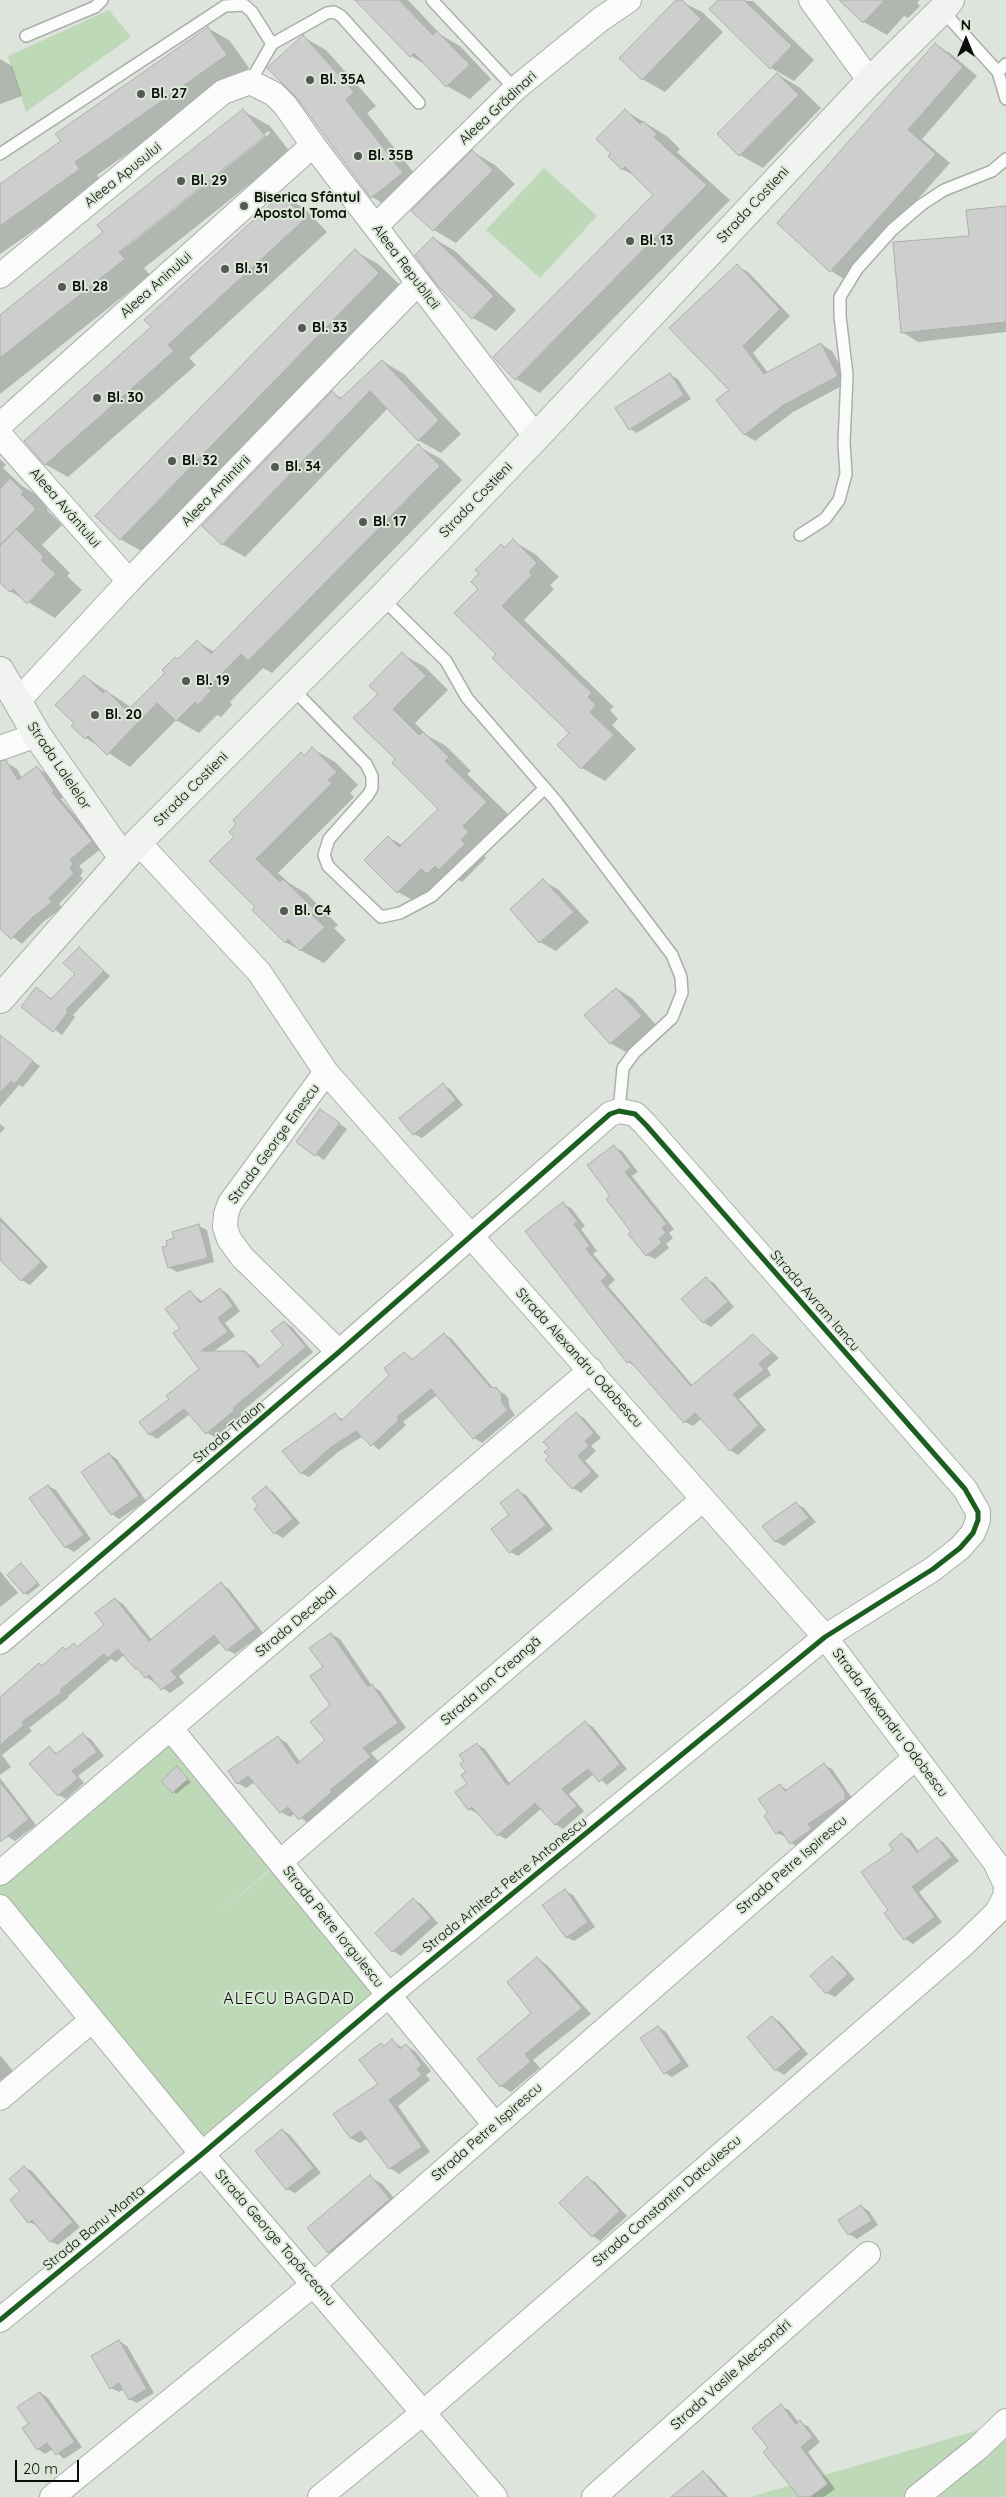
<!DOCTYPE html>
<html>
<head>
<meta charset="utf-8">
<style>
	body { margin:0 }
	#map { position:relative; width:1006px; height:2497px; overflow:hidden; background:#dde4dc; font-family:Quicksand,sans-serif }
	canvas { display:block }
	.north { position:absolute; left:941px; top:15px; width:50px; height:50px; -webkit-text-stroke:4px #dbe8d8; paint-order:stroke; rotate:0deg; font-size:14px; font-weight:700; line-height:20px; text-align:center; color:#0a0e09 }
	.north::after { content:''; display:block; margin:auto; width:18px; height:22px; background:#0a0e09; clip-path:polygon(50% 0,100% 100%,50% 72%,0 100%) }
	.scale { position:absolute; left:15px; top:2460px; width:64px; height:22px; box-sizing:border-box; border:2px solid #0a0e09; border-top:0; padding-left:6px; font-size:15px; line-height:18px; white-space:nowrap; color:#0a0e09; -webkit-text-stroke:4px #dbe8d8; paint-order:stroke }
</style>
</head>
<body>
<div id="map">
<canvas width="1006" height="2497"></canvas>
<div class="north">N</div>
<div class="scale">20 m</div>
</div>
<script>
const context = document.querySelector('canvas').getContext('2d');
context.lineJoin = 'round';
function fillPath(path, color) {
  context.fillStyle = color;
  context.fill(path, 'evenodd');
}
function poly(rows) {
  const path = new Path2D();
  for (const r of rows) {
    path.moveTo(r[0], r[1]);
    for (let i = 2; i < r.length; i += 2) path.lineTo(r[i], r[i + 1]);
  }
  return path;
}
function stroke(path, color, width, dash) {
  context.strokeStyle = color;
  context.lineWidth = width;
  context.lineCap = dash ? 'butt' : 'round';
  context.setLineDash(dash || []);
  context.stroke(path);
}
function label(font, color, halo, rows, align = 'center') {
  context.font = font + ' Quicksand,sans-serif';
  context.lineWidth = 4;
  context.setLineDash([]);
  context.textBaseline = 'middle';
  context.strokeStyle = halo;
  context.fillStyle = color;
  for (const [text, x, y, turn = 0] of rows) {
    context.save();
    context.translate(x, y);
    context.rotate((+turn || 0) * Math.PI / 180);
    context.textAlign = isNaN(turn) ? turn : align;
    if (halo) context.strokeText(text, 0, 0);
    context.fillText(text, 0, 0);
    context.restore();
  }
}
fillPath(poly([
	[109,10,131,37,26,112,8,56],
	[544,168,597,216,540,278,486,230],
	[170,1735,276,1864,218,1914,280,1862,389,1995,202,2154,0,1900,0,1877],
	[1006,2422,1006,2497,750,2497]
]), '#bed9b8');
fillPath(poly([
	[357,0,408,0,441,35,460,46,491,79,470,99,447,86,428,66,411,56],
	[678,0,702,12,723,32,665,92,642,79],
	[719,0,753,1,814,60,794,81,771,68,711,9],
	[841,0,920,0,917,3,920,6,908,18,904,16,887,35,864,22],
	[208,28,230,41,249,68,97,175,102,183,0,254,0,185,62,142],
	[303,37,326,50,376,106,367,113,425,187,394,210,372,197,297,96,268,68],
	[935,45,950,53,977,76,922,139,950,163,846,280,831,271,779,223],
	[0,59,12,66,22,96,0,104],
	[777,74,799,87,821,108,763,168,740,155,719,134],
	[243,111,270,126,290,152,144,268,150,275,0,394,0,316,105,233],
	[269,131,270,133,128,246,126,245],
	[626,111,668,137,680,149,677,152,730,200,540,393,516,379,655,194,637,177,622,169,613,153],
	[473,152,495,165,515,184,456,243,434,230,413,211],
	[282,195,304,208,327,232,189,358,196,365,68,477,45,464,153,327],
	[1006,207,1006,332,918,342,902,332],
	[433,238,455,251,516,310,496,331,473,318,438,284],
	[355,251,378,264,401,286,143,552,120,539],
	[737,266,748,272,790,316,753,353,768,373,821,344,832,351,849,382,793,412,755,441,744,434,731,391],
	[382,361,404,374,461,434,441,453,418,440,388,408,245,557,222,544,332,393,342,398],
	[670,375,678,379,691,399,637,433,630,429],
	[418,446,441,459,462,480,272,673,263,668,230,702,232,705,221,717,217,715,199,733,176,720,130,767,86,738,73,726,76,723,84,676,132,708,197,642,215,652],
	[0,459,6,465,3,468,22,486,37,495,47,505,47,510,62,525,42,545,70,573,67,576,82,590,55,618,10,591,0,581,0,547,6,541,0,536],
	[513,541,535,554,559,577,550,585,554,589,524,620,614,707,610,710,618,719,612,725,636,749,605,781,582,768,570,733,498,654,480,589,501,545,506,548],
	[402,654,425,667,448,690,415,723,428,736,446,746,471,771,467,774,509,815,483,854,486,858,462,882,458,879,451,887,443,882,421,905,398,892,388,837,402,845,439,809,397,759,379,694],
	[313,749,335,762,358,785,350,793,354,797,278,873,289,883,306,893,338,925,334,928,346,940,324,963,285,942,257,906,235,837,301,754,305,756],
	[7,763,17,769,22,778,37,768,47,774,63,797,61,799,102,848,79,866,83,871,80,876,83,879,59,904,62,908,43,922,22,944,0,927,0,767],
	[543,881,559,890,589,922,556,951,540,942],
	[79,949,110,976,73,1015,75,1017,62,1035,23,1007,37,989,52,999,76,974],
	[617,989,632,998,657,1026,626,1052,610,1043],
	[0,1037,40,1066,23,1087,19,1085,0,1107],
	[443,1085,450,1089,463,1105,422,1138,414,1134],
	[328,1115,347,1129,324,1160,298,1142],
	[0,1124,5,1128,0,1133],
	[614,1147,622,1151,638,1172,632,1176,674,1229,669,1233,673,1238,666,1244,669,1248,655,1259,647,1255,612,1196],
	[563,1204,571,1208,585,1226,581,1229,597,1251,593,1254,615,1280,608,1286,693,1386,753,1335,779,1358,767,1368,771,1375,739,1399,766,1430,738,1455,730,1450,702,1418,693,1426,685,1422,636,1367,628,1362],
	[0,1217,48,1267,30,1285,22,1280,0,1256],
	[199,1226,207,1230,214,1262,177,1272,170,1268,169,1246],
	[706,1279,714,1283,734,1307,711,1327,703,1322],
	[220,1289,228,1294,240,1311,225,1323,235,1336,213,1352,245,1352,253,1357,261,1367,285,1345,284,1322,292,1327,313,1352,240,1413,242,1415,215,1437,207,1433,190,1414,157,1439,149,1434,170,1400,200,1369,182,1329,190,1292,203,1302],
	[444,1334,452,1339,494,1389,505,1394,508,1398,510,1408,515,1415,482,1443,474,1438,437,1395,403,1422,406,1425,379,1450,363,1436,338,1452,309,1477,301,1473,335,1415,344,1420,391,1375,405,1353,414,1360],
	[576,1414,584,1418,601,1438,591,1446,596,1451,585,1461,599,1476,581,1493,573,1488,547,1460],
	[109,1454,117,1459,146,1501,119,1519,112,1514],
	[48,1486,56,1490,91,1539,74,1552,66,1547,31,1499],
	[266,1488,273,1492,300,1523,283,1538,275,1533,260,1506],
	[518,1491,526,1495,553,1529,518,1556,510,1552],
	[796,1504,804,1508,816,1522,784,1546,776,1542,764,1526],
	[21,1565,40,1585,28,1595,24,1593],
	[0,1571,18,1593,0,1607],
	[221,1584,229,1589,263,1633,235,1654,227,1650,221,1642,179,1676,184,1683,170,1693,146,1677,124,1655,116,1662,111,1659,68,1696,69,1697,29,1728,32,1731,2,1755,11,1767,0,1775,0,1698,40,1664,43,1666,74,1645,78,1647,106,1625,115,1599,123,1604,152,1640],
	[331,1634,340,1639,372,1686,380,1691,406,1728,371,1753,379,1762,338,1795,340,1798,309,1824,295,1813,290,1817,281,1812,255,1782,246,1788,238,1783,279,1738,287,1743,300,1762,327,1740,332,1706,325,1667],
	[585,1722,593,1727,627,1769,607,1785,594,1774,569,1794,584,1811,563,1829,555,1824,542,1808,506,1839,498,1835,478,1812,476,1813,469,1809,469,1784,466,1762,477,1744,485,1749,510,1784],
	[83,1735,91,1739,104,1756,78,1776,84,1783,66,1799,59,1795,49,1748,58,1754],
	[824,1765,832,1769,852,1798,852,1804,815,1829,819,1834,799,1848,791,1843,786,1837,777,1833,770,1813,780,1786,788,1790],
	[177,1768,191,1782,176,1794,162,1781],
	[0,1778,36,1825,15,1841,7,1836,0,1827],
	[902,1835,910,1839,919,1852,937,1838,944,1843,959,1861,919,1892,942,1922,913,1944,905,1939,890,1910,895,1850],
	[565,1891,573,1895,595,1927,574,1941,566,1937],
	[414,1900,421,1904,438,1923,401,1956,393,1951,377,1933],
	[832,1958,840,1962,855,1979,835,1997,827,1993],
	[538,1959,547,1965,591,2014,533,2060,540,2068,511,2092,501,2086,478,2059,533,2013],
	[772,2017,780,2022,808,2054,784,2075,776,2070,748,2038],
	[658,2027,666,2032,689,2066,672,2077,665,2073],
	[392,2041,403,2048,406,2046,415,2051,431,2071,426,2075,430,2080,398,2106,430,2152,399,2174,390,2168,368,2138,360,2143,350,2138,380,2085,381,2044,385,2046],
	[0,2055,13,2071,0,2081],
	[283,2130,290,2135,321,2173,295,2193,287,2189],
	[24,2167,32,2171,80,2227,58,2245,50,2241,38,2226,29,2222,22,2192],
	[370,2177,382,2184,401,2206,341,2259,329,2252,309,2228],
	[587,2178,595,2182,627,2216,600,2241,593,2236],
	[861,2206,869,2211,878,2225,857,2239,849,2234,840,2220],
	[119,2341,127,2346,154,2393,137,2403,129,2399,124,2389,119,2392,111,2388],
	[41,2393,48,2398,82,2447,64,2459,53,2449,45,2454,38,2449,31,2424],
	[781,2406,789,2410,799,2423,808,2426,820,2442,808,2452,835,2489,824,2497,800,2497,769,2448],
	[703,2472,710,2477,728,2497,677,2497]
]), '#0003');
const building = poly([
	[355,0,399,0,433,35,437,31,470,65,446,87,414,53,410,57,355,0],
	[676,0,682,0,701,19,642,80,619,58,676,0],
	[718,0,744,0,792,46,770,69,709,9,718,0],
	[839,0,885,0,863,23,839,0],
	[208,27,227,55,75,162,80,169,0,226,0,184,61,141,55,134,208,27],
	[303,35,354,92,346,100,403,173,371,198,296,97,267,68,303,35],
	[935,43,963,67,908,130,936,154,830,272,777,223,935,43],
	[777,73,799,95,739,156,717,134,777,73],
	[243,109,265,136,119,252,125,259,0,358,0,315,103,232,97,225,243,109],
	[625,109,640,124,643,121,657,134,654,137,707,185,515,380,493,357,653,195,625,167,622,170,608,156,611,154,596,139,625,109],
	[472,150,493,170,433,231,411,211,472,150],
	[282,194,305,219,168,345,174,351,45,465,24,441,151,327,144,320,282,194],
	[1006,206,1006,322,901,333,893,242,969,236,966,210,1006,206],
	[433,237,494,296,472,319,437,285,415,255,433,237],
	[355,249,379,273,120,540,95,516,355,249],
	[737,264,780,309,743,346,764,374,821,343,838,376,782,406,744,435,716,400,729,390,669,328,737,264],
	[382,360,439,420,418,441,370,391,222,545,202,526,332,391,340,399,382,360],
	[670,373,684,395,629,430,615,408,670,373],
	[418,444,440,466,248,661,241,654,208,688,211,691,198,705,195,702,176,721,157,703,107,755,88,736,85,739,71,726,74,723,55,705,84,675,103,693,106,690,127,711,165,673,162,670,175,657,178,659,197,640,211,654,418,444],
	[10,478,24,492,21,494,36,509,0,545,0,489,10,478],
	[16,529,44,557,41,560,56,574,27,604,13,589,10,592,0,583,0,546,16,529],
	[513,539,537,563,529,572,532,575,502,606,592,693,588,697,596,705,590,712,614,735,581,769,557,745,569,733,492,658,496,654,454,613,478,589,471,582,479,573,475,570,501,544,504,548,513,539],
	[402,652,426,676,393,709,419,735,423,732,449,757,445,761,487,802,463,826,469,832,461,840,465,844,439,870,435,866,427,874,421,869,397,893,364,860,388,836,399,847,438,809,392,763,395,759,353,718,378,694,369,686,402,652],
	[312,747,337,772,328,780,332,783,256,859,280,882,283,879,316,911,312,915,325,927,300,951,288,939,285,943,252,910,255,907,209,861,234,837,229,832,236,824,233,820,301,752,304,756,312,747],
	[6,760,18,780,37,766,54,791,52,792,92,841,70,860,73,864,70,869,74,873,49,898,52,902,33,917,11,939,0,929,0,761,6,760],
	[543,879,574,912,539,943,510,909,543,879],
	[79,947,104,971,66,1010,68,1012,53,1032,21,1007,36,987,51,999,75,974,63,963,79,947],
	[616,988,642,1016,610,1044,584,1015,616,988],
	[0,1035,33,1061,15,1084,11,1081,0,1093,0,1035],
	[443,1083,456,1100,413,1135,399,1118,443,1083],
	[320,1109,340,1123,315,1156,296,1142,320,1109],
	[614,1145,631,1167,625,1172,667,1224,662,1228,666,1233,659,1239,662,1243,646,1256,628,1234,631,1232,606,1199,610,1196,587,1165,614,1145],
	[563,1202,578,1222,574,1224,590,1246,586,1249,608,1275,601,1281,691,1386,753,1334,772,1353,759,1363,764,1370,733,1394,759,1425,730,1451,695,1413,684,1423,630,1361,627,1363,525,1231,563,1202],
	[0,1220,41,1262,21,1281,0,1260,0,1220],
	[199,1224,208,1258,168,1268,162,1247,167,1246,166,1241,174,1238,172,1232,199,1224],
	[706,1277,728,1302,703,1323,681,1299,706,1277],
	[220,1288,233,1306,218,1318,228,1332,201,1351,245,1351,258,1368,283,1345,271,1331,284,1321,306,1347,233,1408,235,1410,206,1434,184,1409,149,1435,139,1422,169,1399,166,1396,199,1369,173,1333,180,1328,165,1309,190,1290,200,1303,220,1288],
	[444,1333,490,1387,497,1388,501,1393,502,1403,508,1410,473,1439,431,1389,397,1417,399,1420,371,1446,356,1431,330,1448,301,1474,282,1451,335,1413,341,1421,389,1375,384,1368,404,1352,412,1360,444,1333],
	[576,1412,594,1433,585,1441,589,1446,578,1456,592,1472,572,1489,545,1460,549,1456,544,1452,549,1448,543,1442,576,1412],
	[109,1453,139,1496,111,1515,81,1472,109,1453],
	[48,1485,84,1535,65,1548,29,1498,48,1485],
	[266,1486,293,1519,274,1534,254,1509,258,1506,252,1498,266,1486],
	[518,1489,546,1525,509,1553,491,1529,509,1515,500,1503,518,1489],
	[796,1502,809,1518,775,1542,762,1526,796,1502],
	[21,1563,38,1583,24,1594,7,1575,21,1563],
	[221,1582,256,1628,226,1651,214,1635,171,1671,177,1678,161,1690,149,1675,145,1678,137,1668,135,1669,118,1649,107,1658,104,1654,60,1690,62,1692,22,1722,24,1725,0,1745,0,1697,39,1663,42,1666,63,1647,66,1650,74,1643,77,1647,104,1625,95,1613,115,1598,149,1641,221,1582],
	[331,1633,368,1687,372,1684,398,1723,363,1748,371,1757,330,1790,332,1792,299,1820,288,1807,280,1813,248,1776,237,1784,228,1771,278,1736,297,1764,325,1740,310,1722,330,1705,310,1676,323,1667,309,1648,331,1633],
	[585,1721,620,1764,599,1782,588,1769,562,1789,577,1806,555,1825,535,1803,497,1836,472,1807,468,1810,455,1792,467,1784,461,1775,466,1772,460,1764,464,1761,459,1755,477,1743,507,1785,585,1721],
	[83,1733,97,1752,72,1771,78,1778,58,1796,29,1764,49,1746,56,1754,83,1733],
	[824,1763,845,1792,845,1799,808,1824,812,1829,790,1844,781,1831,776,1834,764,1816,768,1813,758,1799,780,1784,785,1791,824,1763],
	[177,1766,188,1779,172,1793,161,1781,177,1766],
	[0,1782,29,1819,0,1842,0,1782],
	[902,1833,917,1852,937,1837,952,1857,912,1887,935,1917,904,1940,884,1913,888,1910,861,1872,893,1850,889,1844,902,1833],
	[565,1889,588,1922,566,1938,542,1905,565,1889],
	[413,1898,431,1918,392,1952,375,1933,413,1898],
	[832,1956,848,1974,826,1994,810,1976,832,1956],
	[537,1957,582,2008,525,2054,531,2062,500,2087,477,2059,531,2013,507,1982,537,1957],
	[772,2016,801,2049,775,2071,747,2037,772,2016],
	[658,2026,682,2062,664,2074,640,2038,658,2026],
	[392,2039,400,2049,406,2044,422,2065,417,2069,422,2075,389,2100,422,2147,389,2169,361,2131,350,2138,333,2114,378,2084,359,2060,381,2043,384,2046,392,2039],
	[282,2129,314,2168,286,2190,255,2151,282,2129],
	[24,2166,73,2222,50,2242,32,2220,28,2223,10,2200,20,2191,9,2179,24,2166],
	[370,2175,390,2199,328,2253,307,2228,370,2175],
	[587,2176,620,2211,592,2237,559,2203,587,2176],
	[861,2205,872,2221,848,2235,838,2220,861,2205],
	[119,2340,147,2389,129,2400,119,2383,110,2389,91,2356,119,2340],
	[40,2392,75,2442,56,2455,47,2443,37,2450,22,2428,29,2424,17,2407,40,2392],
	[781,2404,796,2424,800,2420,813,2437,801,2447,828,2484,810,2497,799,2497,763,2452,768,2448,752,2428,781,2404],
	[703,2471,725,2497,671,2497,703,2471]
]);
fillPath(building, '#cdcecd');
stroke(building, '#aeaead', 1);
const lane = poly([
	[432,0,515,89],
	[942,10,998,72],
	[26,36,95,7,102,0],
	[272,44,327,13,334,12,341,16,419,103],
	[1006,64,998,72,1006,99],
	[0,154,225,6,244,5,252,12,272,44,250,82],
	[800,535,825,519,839,500,846,474,844,443,847,375,840,316,840,297,857,269,892,230,921,205,944,190,992,171,1006,159],
	[382,598,446,661,467,698,556,801,672,955,681,977,682,993,672,1018,634,1053,623,1068,619,1111],
	[292,688,366,764,372,776,372,788,368,795,329,839,324,855,328,866,381,917,400,913,432,896,545,788]
]);
const street = poly([
	[811,0,870,81],
	[376,226,515,89,601,19,629,0],
	[0,276,223,92,250,82,274,94,285,105,313,145,536,437],
	[0,425,313,145],
	[0,435,129,581],
	[17,702,129,581,418,283],
	[0,748,37,735],
	[138,842,259,972,326,1072,825,1637,995,1862,1006,1885],
	[326,1072,230,1203,226,1214,225,1227,229,1239,242,1257,339,1352],
	[0,1642,339,1352,610,1114,619,1111,635,1114,646,1125,965,1489,978,1512,978,1520,973,1533,960,1548,933,1569,825,1637,389,1995,202,2154,0,2320],
	[171,1729,495,2125],
	[280,1862,702,1500],
	[0,1873,591,1370],
	[0,1907,202,2154,495,2497],
	[0,2098,92,2020],
	[52,2497,314,2284,915,1758],
	[320,2497,424,2412,963,1945,997,1912,1005,1897,1006,1887],
	[594,2497,868,2254],
	[917,2497,978,2448,1006,2421]
]);
const secondary = poly([
	[0,671,37,735,123,858],
	[0,999,138,842,382,598,536,437,870,81,942,10,950,0]
]);
stroke(lane, '#aaafa9', 14);
stroke(street, '#aaafa9', 26);
stroke(secondary, '#aaafa9', 30);
stroke(lane, '#fafbfa', 11);
stroke(street, '#fafbfa', 24);
stroke(secondary, '#f1f3f0', 28);
stroke(poly([
	[0,1642,339,1352,610,1114,619,1111,635,1114,646,1125,965,1489,978,1512,978,1520,973,1533,960,1548,933,1569,825,1637,389,1995,202,2154,0,2320]
]), '#1b5e20', 5);
for (const [x, y, r, color] of [
	[310,80,5,"#545953"],
	[141,94,5,"#545953"],
	[358,156,5,"#545953"],
	[181,181,5,"#545953"],
	[244,206,5,"#545953"],
	[630,241,5,"#545953"],
	[225,269,5,"#545953"],
	[62,287,5,"#545953"],
	[302,328,5,"#545953"],
	[97,398,5,"#545953"],
	[172,461,5,"#545953"],
	[275,467,5,"#545953"],
	[363,522,5,"#545953"],
	[186,681,5,"#545953"],
	[95,715,5,"#545953"],
	[284,911,5,"#545953"]
]) {
  const dot = new Path2D();
  dot.arc(x, y, r, 0, 2 * Math.PI);
  context.fillStyle = color;
  context.fill(dot);
  stroke(dot, '#dbe8d8', 2);
}
label('bold 14px', '#0a0e09', '#dbe8d8', [
	["Bl. 35A",320,80],
	["Bl. 27",151,94],
	["Bl. 35B",368,156],
	["Bl. 29",191,181],
	["Biserica Sfântul",254,198],
	["Apostol Toma",254,214],
	["Bl. 13",640,241],
	["Bl. 31",235,269],
	["Bl. 28",72,287],
	["Bl. 33",312,328],
	["Bl. 30",107,398],
	["Bl. 32",182,461],
	["Bl. 34",285,467],
	["Bl. 17",373,522],
	["Bl. 19",196,681],
	["Bl. 20",105,715],
	["Bl. C4",294,911]
], 'left');
label('14px', '#0a0e09', '#dbe8d8', [
	["Aleea Grădinari",498,108,-43],
	["Aleea Apusului",123,175,-39],
	["Strada Costieni",753,205,-47],
	["Aleea Republicii",406,267,53],
	["Aleea Aninului",156,285,-42],
	["Aleea Amintirii",216,491,-46],
	["Strada Costieni",476,500,-46],
	["Aleea Avântului",65,508,49],
	["Strada Lalelelor",59,766,56],
	["Strada Costieni",191,789,-45],
	["Strada George Enescu",274,1144,-54],
	["Strada Avram Iancu",815,1301,49],
	["Strada Alexandru Odobescu",579,1358,48],
	["Strada Traian",229,1432,-40],
	["Strada Decebal",296,1622,-40],
	["Strada Ion Creangă",491,1681,-41],
	["Strada Alexandru Odobescu",890,1723,53],
	["Strada Petre Ispirescu",792,1865,-41],
	["Strada Arhitect Petre Antonescu",505,1885,-39],
	["Strada Petre Iorgulescu",333,1927,51],
	["Strada Petre Ispirescu",487,2132,-41],
	["Strada Constantin Datculescu",667,2201,-41],
	["Strada Banu Manta",94,2228,-39],
	["Strada George Topârceanu",275,2238,49],
	["Strada Vasile Alecsandri",731,2375,-42]
]);
context.letterSpacing = '1px';
label('16px', '#0a0e09', '#dbe8d8', [
	["ALECU BAGDAD",289,1999]
]);
context.letterSpacing = '0px';
</script>
</body>
</html>
